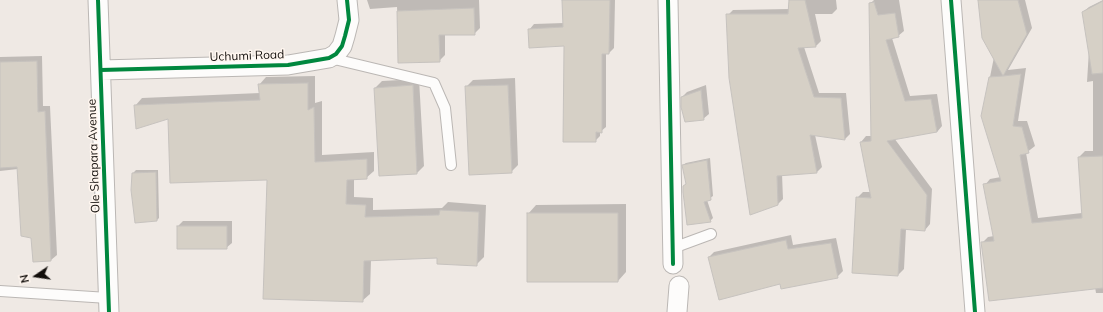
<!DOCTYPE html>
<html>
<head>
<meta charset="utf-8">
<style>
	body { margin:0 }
	#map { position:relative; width:1103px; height:312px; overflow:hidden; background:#efe9e4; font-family:Mulish,sans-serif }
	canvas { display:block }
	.north { position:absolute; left:16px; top:256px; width:40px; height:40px; -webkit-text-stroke:3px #fff6ef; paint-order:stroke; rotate:257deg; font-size:11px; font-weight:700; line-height:16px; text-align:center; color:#120e0b }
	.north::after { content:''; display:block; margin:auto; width:14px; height:18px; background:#120e0b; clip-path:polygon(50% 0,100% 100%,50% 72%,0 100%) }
</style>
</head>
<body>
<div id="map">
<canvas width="1103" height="312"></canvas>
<div class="north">N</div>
</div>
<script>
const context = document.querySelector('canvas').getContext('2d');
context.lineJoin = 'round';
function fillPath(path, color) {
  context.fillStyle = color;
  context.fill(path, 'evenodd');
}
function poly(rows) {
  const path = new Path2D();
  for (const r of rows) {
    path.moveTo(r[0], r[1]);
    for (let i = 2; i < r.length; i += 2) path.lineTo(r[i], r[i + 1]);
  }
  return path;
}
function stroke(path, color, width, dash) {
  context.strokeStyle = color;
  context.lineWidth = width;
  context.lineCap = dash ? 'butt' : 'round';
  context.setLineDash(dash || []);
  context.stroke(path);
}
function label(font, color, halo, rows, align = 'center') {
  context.font = font + ' Mulish,sans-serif';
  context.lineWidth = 3;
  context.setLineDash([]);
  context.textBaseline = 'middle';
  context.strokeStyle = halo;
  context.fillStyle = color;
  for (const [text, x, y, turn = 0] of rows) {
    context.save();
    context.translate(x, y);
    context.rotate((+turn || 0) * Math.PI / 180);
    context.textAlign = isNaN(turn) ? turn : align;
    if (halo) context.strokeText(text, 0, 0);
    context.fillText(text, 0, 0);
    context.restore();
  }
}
fillPath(poly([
	[367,0,479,0,480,28,474,34,445,34,445,55,439,61,399,62,397,7,370,9],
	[563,0,615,0,614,48,609,53,606,53,606,127,600,132,600,136,595,141,565,45,529,30,534,24,564,23],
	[790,0,836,0,837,9,832,14,815,14,821,41,816,46,804,47,819,93,846,93,850,134,845,139,815,135,822,167,817,172,782,174,783,199,778,204,728,15,733,10,789,9],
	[874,0,899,0,904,31,898,36,892,38,910,96,937,94,942,126,937,132,894,138,932,189,930,224,925,230,906,229,904,269,898,275,857,198,863,192,871,192,861,142,866,136,872,136,870,4],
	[979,0,1025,0,1032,28,1008,70,1026,68,1018,121,1027,121,1035,146,1026,153,1038,218,1082,213,1079,157,1085,151,1093,151,1093,81,1087,82,1089,50,1083,12,1089,7,1103,0,1103,293,1096,293,1095,287,982,243,988,237,994,236,985,185,990,179,1001,177,982,117,994,57],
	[42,56,43,106,50,106,57,255,51,260,34,261,32,238,18,169,0,171,0,57],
	[315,76,315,103,322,101,322,155,374,152,374,171,366,178,354,179,354,197,373,198,373,210,442,208,448,202,486,205,484,257,476,265,438,257,371,260,370,294,362,301,268,179,169,117,135,106,142,98,260,93,259,85,266,77],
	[515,78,518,165,511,172,466,87,473,80],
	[419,79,424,166,417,173,380,175,375,88,382,81],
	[706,85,709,114,703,119,682,97,687,92],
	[710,158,713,196,707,200,713,218,710,221,684,186,687,183,683,165,686,163],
	[136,170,158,170,159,218,157,220,133,173],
	[626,204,626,272,618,281,528,214,536,205],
	[183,221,232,221,232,243,226,248,178,226],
	[791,235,793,245,836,238,843,271,837,277,781,283,709,257,714,252]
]), '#0003');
const building = poly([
	[562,0,610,0,609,54,602,54,602,133,596,132,596,142,563,142,564,46,529,48,528,29,563,27,562,0],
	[789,0,805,0,816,47,798,48,814,97,841,98,845,140,810,135,817,173,777,176,778,205,750,215,729,78,726,14,788,14,789,0],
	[978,0,1018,0,1027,34,1003,76,1021,74,1013,126,1022,127,1029,153,1020,155,1032,223,1082,218,1078,157,1103,156,1103,288,989,301,981,242,994,241,983,184,1001,181,981,116,989,77,1003,76,982,38,978,0],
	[1103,1,1103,73,1092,74,1082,12,1103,1],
	[874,2,878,15,895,13,899,37,886,40,905,101,931,99,937,132,887,141,927,195,925,231,901,229,898,276,852,273,856,197,871,198,860,142,871,141,869,3,874,2],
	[474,8,475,35,439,35,440,62,398,63,397,11,474,8],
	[37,61,38,112,45,111,51,261,33,262,31,238,21,236,17,167,0,168,0,62,37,61],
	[308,83,308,110,314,107,315,162,367,159,367,179,347,180,346,204,366,205,365,217,439,215,440,210,479,212,477,266,437,264,437,258,364,261,363,302,263,299,267,180,170,183,168,119,136,129,134,105,260,100,258,84,308,83],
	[413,85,417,174,379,176,374,88,413,85],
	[508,85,512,173,469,175,465,86,508,85],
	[701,90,704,120,685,122,681,107,681,97,701,90],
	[707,160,711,200,704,202,711,222,687,225,683,192,683,186,686,184,682,165,707,160],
	[156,172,157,221,135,223,131,190,132,173,156,172],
	[527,213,618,213,618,282,527,282,527,213],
	[177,226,227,226,227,249,177,249,177,226],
	[786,240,788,249,831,243,838,278,781,289,780,284,719,300,708,257,786,240]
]);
fillPath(building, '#d6d0c6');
stroke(building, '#c6c2be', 1);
const lane = poly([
	[330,58,434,83,445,108,451,165],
	[673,248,711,234],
	[0,291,108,298]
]);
const street = poly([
	[98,0,109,312],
	[668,0,673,264],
	[951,0,975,312],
	[101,70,288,65,329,58,336,54,342,46,345,36,349,20,347,0],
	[677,312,679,286]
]);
stroke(lane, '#bbb7b4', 12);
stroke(street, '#bbb7b4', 21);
stroke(lane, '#fdfcfb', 10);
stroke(street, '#fdfcfb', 19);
stroke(poly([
	[98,0,109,312],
	[668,0,673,264],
	[951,0,975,312],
	[101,70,288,65,329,58,336,54,342,46,345,36,349,20,347,0]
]), '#00873e', 4);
label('12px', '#120e0b', '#fff6ef', [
	["Uchumi Road",247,56,-2],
	["Ole Shapara Avenue",94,156,-92]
]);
</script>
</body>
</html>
